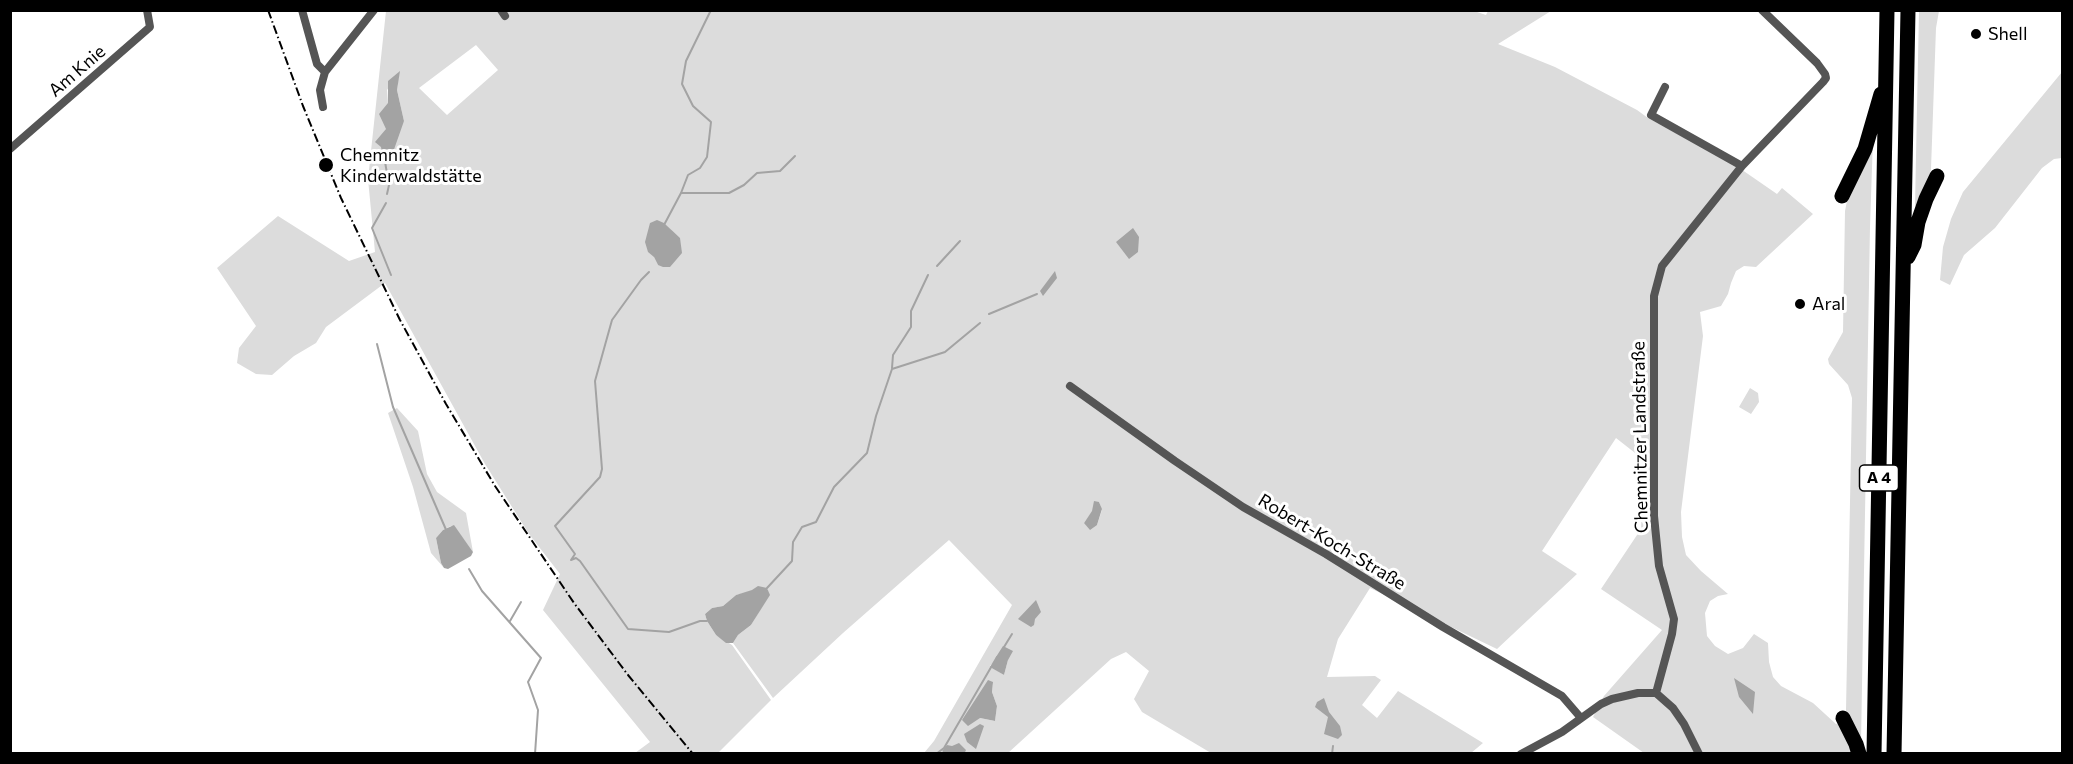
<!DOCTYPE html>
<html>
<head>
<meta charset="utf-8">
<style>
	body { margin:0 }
	#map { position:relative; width:2073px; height:764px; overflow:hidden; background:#fff; font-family:Commissioner,sans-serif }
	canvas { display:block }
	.frame { position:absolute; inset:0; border:12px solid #000; pointer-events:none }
</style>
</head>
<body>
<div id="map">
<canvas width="2073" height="764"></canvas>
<div class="frame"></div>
</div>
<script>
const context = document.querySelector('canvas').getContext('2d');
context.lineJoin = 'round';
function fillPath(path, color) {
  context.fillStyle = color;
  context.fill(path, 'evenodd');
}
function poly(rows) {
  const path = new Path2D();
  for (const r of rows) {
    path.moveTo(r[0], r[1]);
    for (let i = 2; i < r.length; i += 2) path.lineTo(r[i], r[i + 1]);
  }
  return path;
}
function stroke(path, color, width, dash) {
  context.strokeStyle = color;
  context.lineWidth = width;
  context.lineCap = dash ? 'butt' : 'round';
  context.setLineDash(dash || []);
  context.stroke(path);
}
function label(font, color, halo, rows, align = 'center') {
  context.font = font + ' Commissioner,sans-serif';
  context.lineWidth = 6;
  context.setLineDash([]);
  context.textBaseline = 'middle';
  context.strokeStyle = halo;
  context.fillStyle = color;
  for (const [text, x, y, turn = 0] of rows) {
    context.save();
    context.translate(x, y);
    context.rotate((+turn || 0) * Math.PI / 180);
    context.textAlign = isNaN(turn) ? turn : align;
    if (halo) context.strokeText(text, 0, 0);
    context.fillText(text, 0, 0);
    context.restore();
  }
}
fillPath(poly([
	[1471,10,1486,15,1488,11,1551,11,1498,44,1555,67,1637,110,1648,118,1735,165,1777,194,1782,188,1813,214,1756,267,1744,266,1736,271,1731,283,1728,294,1721,306,1700,312,1703,336,1681,512,1682,537,1686,555,1701,571,1728,594,1718,596,1710,601,1705,613,1707,636,1715,646,1728,654,1743,648,1754,634,1768,643,1769,662,1773,677,1781,686,1813,703,1836,724,1843,723,1855,753,1644,753,1593,717,1604,696,1662,630,1601,589,1641,529,1644,460,1616,438,1542,551,1577,574,1497,649,1370,588,1338,639,1327,677,1375,676,1381,680,1362,705,1377,718,1398,691,1483,743,1471,753,1211,753,1142,712,1134,699,1149,671,1126,652,1111,659,1008,753,965,753,966,750,942,751,944,753,924,753,934,741,1012,605,949,540,843,633,773,698,733,643,738,635,751,625,769,595,767,588,736,595,723,606,712,608,705,614,707,621,716,635,732,645,771,700,718,753,635,753,650,742,543,610,560,574,529,534,485,464,385,283,326,327,316,343,294,356,272,375,256,374,237,363,239,348,256,326,217,268,278,216,349,261,375,252,368,179,386,11],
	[476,45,498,70,447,115,419,88],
	[399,72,397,90,404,121,382,155,381,147,386,129,388,103,387,90],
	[664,223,671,230,658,265,654,257],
	[1099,502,1102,510,1097,525,1084,523],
	[1008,660,1004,675,990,666,995,661],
	[993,682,992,692,997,706,995,721,980,718],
	[1919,11,1939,11,1936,28,1931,169,1929,178,1916,207,1915,205],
	[2062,72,2062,158,2054,159,2042,168,1995,228,1964,255,1950,285,1940,280,1943,247,1951,219,1963,192],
	[1873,138,1870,227,1861,743,1846,718,1846,710,1852,398,1848,385,1829,364,1828,359,1843,332,1845,211,1848,196],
	[1750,388,1758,393,1759,402,1751,414,1739,407],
	[397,408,418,431,427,474,437,492,466,513,473,552,454,526,451,526,443,530,436,538,441,563,444,568,431,553,413,487,388,413]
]), '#dcdcdc');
fillPath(poly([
	[400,71,397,90,404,121,391,158,382,155,381,147,375,142,386,129,379,114,388,103,388,81],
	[657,220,664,223,680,238,682,253,670,267,663,267,658,265,654,257,648,252,645,242,650,223],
	[1133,228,1139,237,1138,252,1129,259,1116,242],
	[1055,271,1057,278,1043,296,1040,291],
	[1094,501,1099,502,1102,509,1097,525,1090,530,1084,523,1092,511],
	[454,525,473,552,471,556,448,569,444,568,441,563,436,538,443,530],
	[758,586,767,588,770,595,751,625,738,635,733,643,726,643,716,635,707,621,705,614,712,608,723,606,736,595,752,590],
	[1036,600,1041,612,1035,619,1034,625,1031,627,1018,619],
	[1003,646,1013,651,1008,660,1004,675,990,667,995,661,996,657],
	[1734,678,1755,692,1753,714,1739,697],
	[988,680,993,682,992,692,997,706,995,721,980,718,968,726,962,720],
	[1324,698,1329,712,1340,726,1342,735,1338,739,1324,734,1328,717,1315,707,1317,702],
	[980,724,984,726,976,749,967,742,964,734],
	[959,743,966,750,965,753,944,753,942,751,947,745,952,746]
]), '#a3a3a3');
stroke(poly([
	[384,156,389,185,387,194],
	[682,193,729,193,744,185,757,173,780,171,795,156],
	[386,203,372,228,391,275],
	[664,225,681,193,688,175,700,168,707,157,711,122,693,106,682,84,686,61,711,10],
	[937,266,960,241],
	[649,272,641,280,612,320,595,381,602,469,600,477,555,526,575,554,571,560,576,558,580,561,628,629,669,632,700,621,707,621],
	[989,314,1037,294],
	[377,344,393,407,447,532],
	[892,368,893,355,911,327,911,311,928,275],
	[469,569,482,591,541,658,528,682,538,710,535,754],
	[767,588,792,561,793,542,802,527,816,522,834,487,867,453,876,416,892,369,945,352,980,323],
	[510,621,521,602],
	[1004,647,1012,634],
	[936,754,944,748,997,657],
	[1332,754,1333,746]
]), '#a3a3a3', 2);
stroke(poly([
	[302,10,317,64,325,72,374,10],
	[501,10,505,16],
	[1665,87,1651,115,1742,166],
	[323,107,320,90,325,72],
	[10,149,150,27,147,10],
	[1070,386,1175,461,1243,507,1326,554,1443,627,1562,696,1581,718],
	[1521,754,1562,732,1601,704,1612,699,1638,693,1656,693],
	[1699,754,1684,724,1673,708,1656,693,1672,634,1674,619,1659,566,1654,516,1654,296,1662,266,1742,166,1823,82,1826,78,1825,74,1817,63,1762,10]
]), '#555', 8);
stroke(poly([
	[1842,196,1865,149,1881,94],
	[1908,257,1914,245,1918,222,1926,199,1937,176],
	[1843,718,1856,744,1859,754],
	[1874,754,1887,10],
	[1894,754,1908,10]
]), '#000', 15);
stroke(poly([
	[268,10,303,106,341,198,400,320,446,404,495,486,574,603,628,675,693,754]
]), '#000', 2, [9, 3, 1.5, 3]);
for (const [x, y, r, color] of [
	[1976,34,6,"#000"],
	[326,165,8,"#000"],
	[1800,304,6,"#000"]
]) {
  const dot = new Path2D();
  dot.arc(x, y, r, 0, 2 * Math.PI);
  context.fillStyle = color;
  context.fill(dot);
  stroke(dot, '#fff', 2);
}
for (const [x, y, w] of [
	[1879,478,39]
]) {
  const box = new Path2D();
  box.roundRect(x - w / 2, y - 13, w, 26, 4.5);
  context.fillStyle = '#fff';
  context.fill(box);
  stroke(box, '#000', 1.5);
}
label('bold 16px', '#000', null, [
	["A 4",1879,478]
]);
label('18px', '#000', '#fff', [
	["Shell",1988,34],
	["Chemnitz",340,155],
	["Kinderwaldstätte",340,176],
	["Aral",1812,304]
], 'left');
label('18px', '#000', '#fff', [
	["Am Knie",77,71,-41],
	["Chemnitzer Landstraße",1640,437,-91],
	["Robert-Koch-Straße",1332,542,31]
]);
</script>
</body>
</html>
